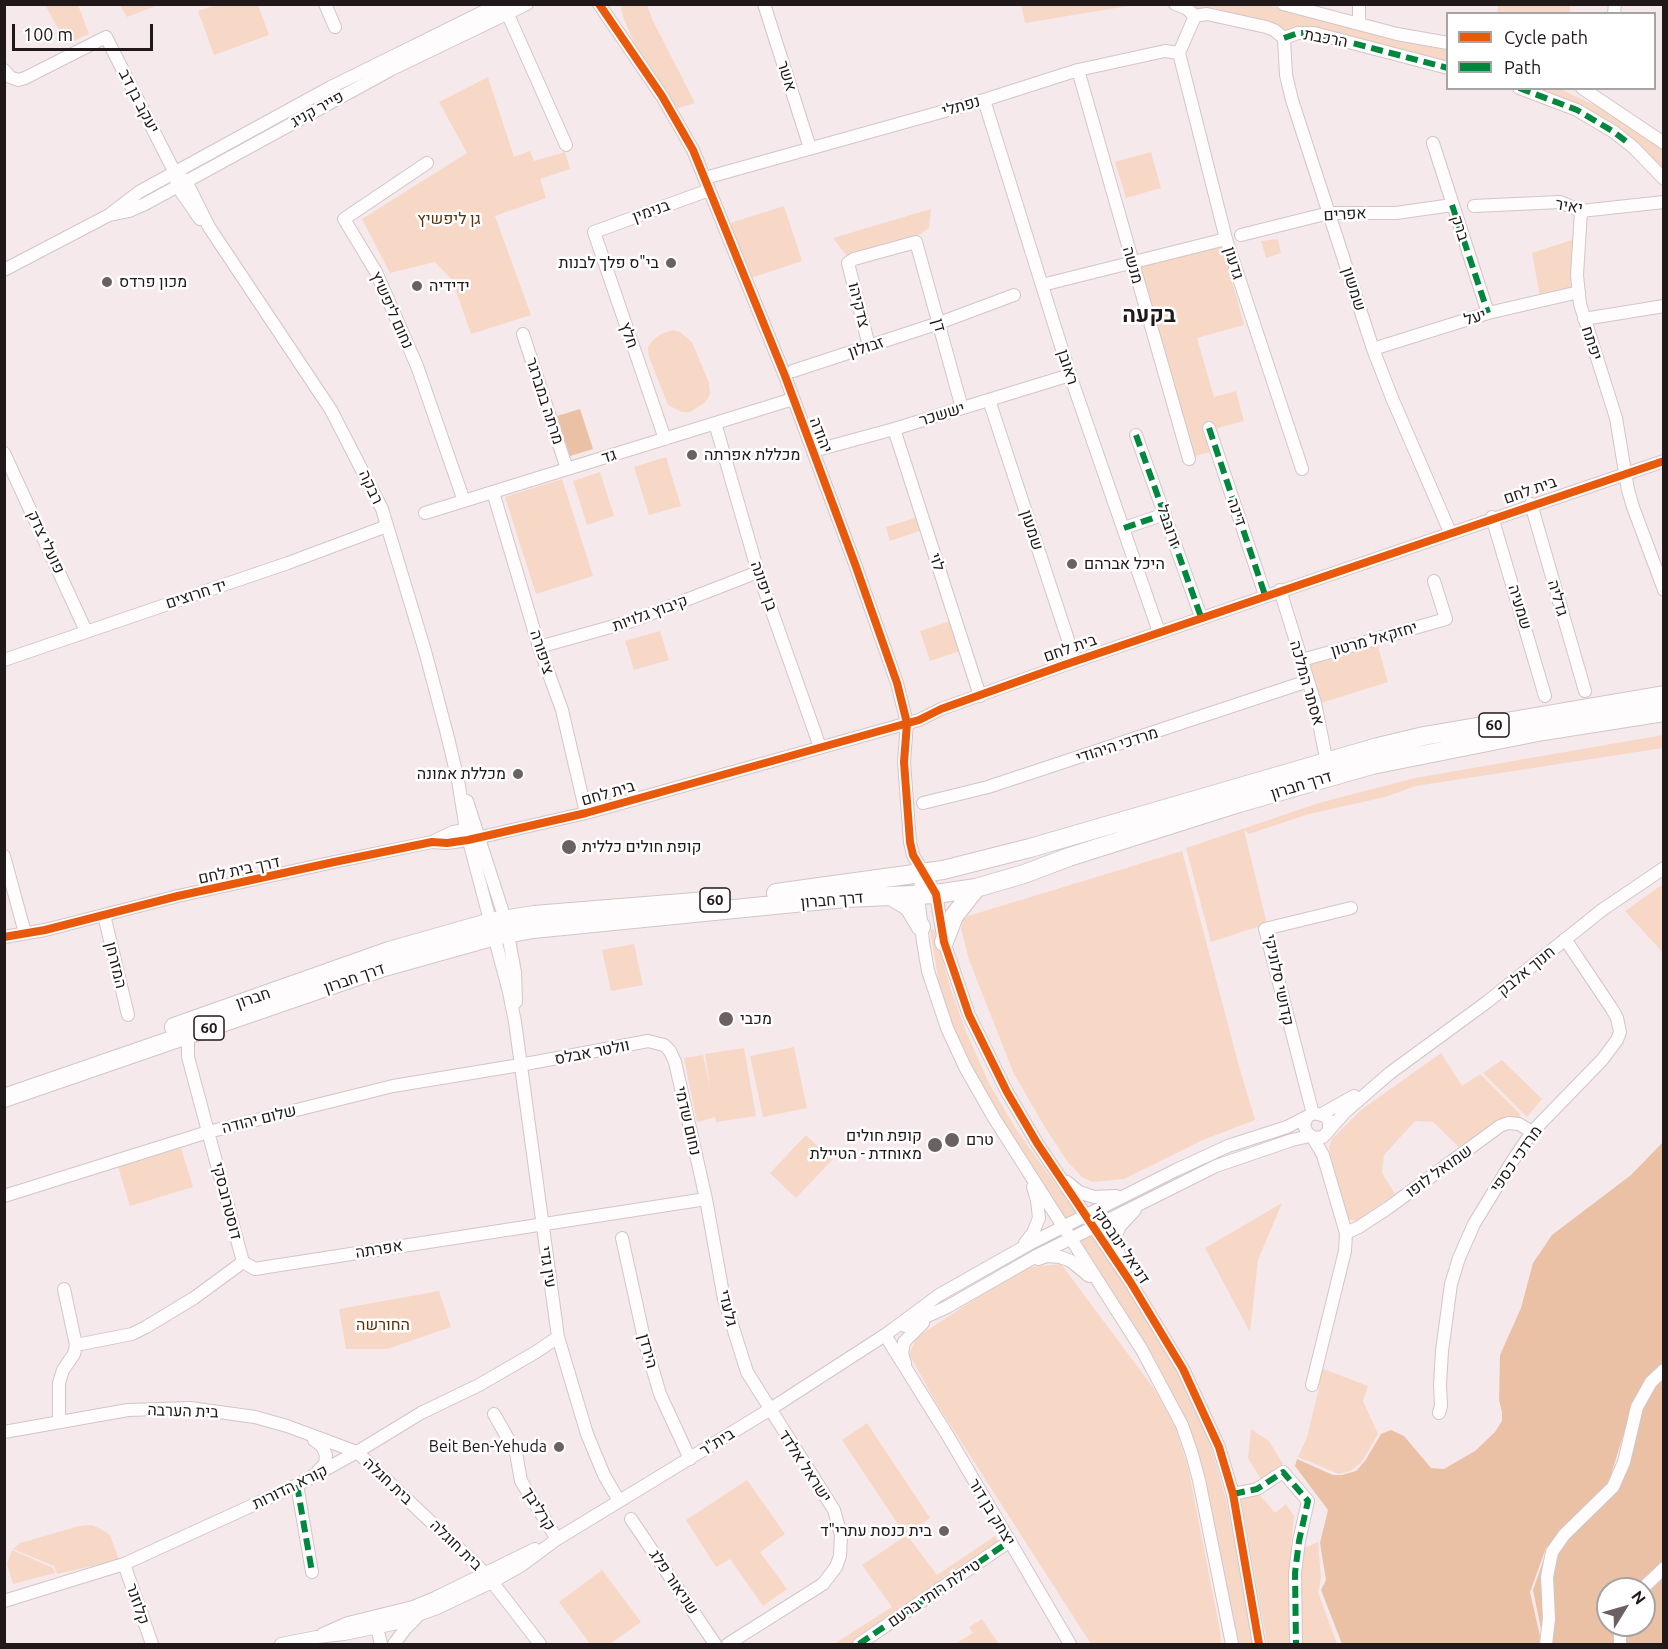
<!DOCTYPE html>
<html>
<head>
<meta charset="utf-8">
<style>
	body { margin:0 }
	#map { position:relative; width:1668px; height:1649px; overflow:hidden; background:#f6e9eb; font-family:Ubuntu,sans-serif }
	canvas { display:block }
	.frame { position:absolute; inset:0; border:6px solid #201819; pointer-events:none }
	.legend { position:absolute; left:1446px; top:12px; width:210px; height:78px; box-sizing:border-box; background:#fff; border:2px solid #a6a3a3; margin:0; padding:8px 10px; list-style:none; font-size:18px; color:#201819 }
	.legend li { display:flex; align-items:center; gap:12px; height:30px }
	.legend b { width:30px; border:2px solid #a6a3a3 }
	.north { position:absolute; left:1596px; top:1577px; width:60px; height:60px; box-sizing:border-box; background:#fff; border:2px solid #a6a3a3; border-radius:50%; rotate:53deg; font-size:16px; font-weight:700; line-height:24px; text-align:center; color:#201819 }
	.north::after { content:''; display:block; margin:auto; width:21px; height:27px; background:#6b6162; clip-path:polygon(50% 0,100% 100%,50% 72%,0 100%) }
	.scale { position:absolute; left:12px; top:24px; width:141px; height:27px; box-sizing:border-box; border:3px solid #201819; border-top:0; padding-left:8px; font-size:18px; line-height:21px; white-space:nowrap; color:#201819; -webkit-text-stroke:4px #fff; paint-order:stroke }
</style>
</head>
<body>
<div id="map">
<canvas width="1668" height="1649"></canvas>
<div class="frame"></div>
<ul class="legend">
<li><b style="height:8px;background:#e8590c"></b>Cycle path</li>
<li><b style="height:8px;background:#00873e"></b>Path</li>
</ul>
<div class="north">N</div>
<div class="scale">100 m</div>
</div>
<script>
const context = document.querySelector('canvas').getContext('2d');
context.lineJoin = 'round';
function fillPath(path, color) {
  context.fillStyle = color;
  context.fill(path, 'evenodd');
}
function poly(rows) {
  const path = new Path2D();
  for (const r of rows) {
    path.moveTo(r[0], r[1]);
    for (let i = 2; i < r.length; i += 2) path.lineTo(r[i], r[i + 1]);
  }
  return path;
}
function stroke(path, color, width, dash) {
  context.strokeStyle = color;
  context.lineWidth = width;
  context.lineCap = dash ? 'butt' : 'round';
  context.setLineDash(dash || []);
  context.stroke(path);
}
function label(font, color, halo, rows, align = 'center') {
  context.font = font + ' Ubuntu,Heebo,sans-serif';
  context.lineWidth = 5;
  context.setLineDash([]);
  context.textBaseline = 'middle';
  context.strokeStyle = halo;
  context.fillStyle = color;
  for (const [text, x, y, turn = 0] of rows) {
    context.save();
    context.translate(x, y);
    context.rotate((+turn || 0) * Math.PI / 180);
    context.textAlign = isNaN(turn) ? turn : align;
    if (halo) context.strokeText(text, 0, 0);
    context.fillText(text, 0, 0);
    context.restore();
  }
}
fillPath(poly([
	[1021,4,1134,4,1134,5,1025,23],
	[45,5,78,5,89,34,67,44],
	[120,5,158,5,127,17],
	[216,5,258,5,269,35,214,55,198,11],
	[620,5,647,5,653,21,695,103,675,109,643,64,624,19],
	[1191,5,1268,5,1447,50,1447,65,1290,30,1283,31,1262,21,1214,8,1199,11],
	[1498,5,1570,5,1570,13,1497,13],
	[488,77,514,157,530,151,534,161,565,152,570,169,540,179,546,198,495,216,531,315,471,334,452,280,435,262,390,273,362,219,467,153,439,102],
	[1531,89,1560,89,1605,110,1629,124,1663,150,1663,172,1638,146],
	[1151,152,1161,188,1126,198,1115,162],
	[784,206,802,261,748,279,730,223],
	[931,209,929,228,916,237,847,256,833,238],
	[1278,239,1281,253,1266,258,1261,241],
	[1575,239,1573,288,1540,297,1532,253],
	[1222,244,1244,325,1197,338,1214,397,1236,391,1244,421,1207,431,1213,451,1192,457,1138,267],
	[673,330,680,332,692,342,709,383,710,393,708,398,704,403,690,412,682,412,668,405,649,357,648,347,653,340,661,334],
	[666,457,681,506,649,515,634,467],
	[600,472,614,516,587,525,573,481],
	[562,479,593,576,536,594,505,497],
	[918,517,922,530,890,541,886,527],
	[950,621,960,651,930,661,920,631],
	[660,631,669,660,634,670,625,641],
	[1377,643,1388,682,1318,704,1308,662],
	[1663,735,1663,748,1416,786,1385,797,1309,814,1249,834,1244,830,1267,924,1211,942,1186,848,1319,803,1415,778],
	[1182,851,1239,1066,1255,1120,1203,1140,1124,1179,1092,1182,1082,1177,1067,1161,1046,1129,1014,1074,969,960,961,928,962,920,968,916],
	[1663,884,1663,953,1625,911],
	[934,929,951,990,967,1034,990,1085,1016,1129,1076,1213,1066,1219,1022,1157,969,1062,952,1024,939,983,930,930],
	[634,944,643,985,611,991,602,950],
	[794,1047,807,1108,763,1117,750,1056],
	[744,1048,756,1116,716,1122,715,1117,697,1122,684,1058,703,1055,710,1087,705,1054],
	[1441,1053,1462,1086,1480,1074,1521,1115,1519,1117,1506,1117,1491,1125,1459,1147,1433,1122,1415,1121,1384,1155,1382,1173,1395,1194,1357,1221,1345,1219,1337,1188,1329,1147,1332,1139,1361,1110],
	[1502,1060,1542,1099,1527,1117,1483,1073],
	[806,1135,832,1160,796,1198,770,1173],
	[181,1148,193,1187,130,1206,118,1167],
	[1282,1203,1258,1260,1250,1332,1205,1248],
	[1090,1235,1125,1286,1179,1372,1208,1436,1226,1499,1254,1644,1239,1644,1202,1471,1188,1424,1156,1361,1077,1240],
	[1061,1264,1155,1390,1176,1429,1188,1467,1220,1631,1221,1644,1091,1644,935,1401,909,1354,917,1337,972,1301,1029,1267],
	[439,1291,451,1327,387,1349,346,1349,339,1309],
	[1321,1368,1368,1386,1363,1401,1378,1434,1361,1463,1350,1471,1339,1474,1298,1457,1307,1437,1319,1388],
	[867,1423,930,1518,905,1535,842,1440],
	[1251,1429,1269,1441,1283,1464,1261,1479,1248,1458],
	[747,1480,785,1534,760,1552,787,1589,763,1606,730,1559,716,1567,686,1520],
	[1254,1488,1275,1513,1286,1504,1294,1516,1291,1546,1302,1549,1318,1542,1321,1578,1318,1592,1337,1644,1267,1644,1240,1493],
	[91,1525,101,1529,110,1535,119,1560,57,1574,54,1566,13,1549,20,1543,79,1526],
	[907,1535,937,1575,995,1536,1003,1552,868,1644,834,1644,892,1607,862,1565],
	[12,1550,53,1568,55,1573,13,1584,7,1564],
	[602,1570,641,1622,610,1644,590,1644,559,1602],
	[982,1619,999,1644,955,1644,973,1633,969,1627]
]), '#f7d8c6');
fillPath(poly([
	[580,409,593,449,570,456,557,416],
	[1663,1142,1663,1365,1633,1404,1609,1481,1598,1497,1546,1548,1530,1592,1540,1636,1539,1644,1342,1644,1321,1590,1326,1580,1320,1543,1328,1510,1295,1466,1297,1459,1333,1475,1342,1475,1356,1471,1365,1461,1381,1434,1391,1430,1404,1436,1431,1468,1444,1469,1475,1451,1495,1432,1502,1421,1502,1412,1499,1400,1500,1355,1521,1308,1533,1263,1552,1235,1631,1175],
	[1663,1374,1663,1644,1544,1644,1533,1590,1545,1556,1590,1519,1610,1491,1636,1404],
	[1608,1589,1644,1589,1644,1625,1608,1625]
]), '#eac1a5');
const minor = poly([
	[325,4,335,27],
	[599,4,662,96,693,150,785,376,855,564,897,683,907,723,904,762,910,842,913,855,936,894,944,942,969,1015,1007,1092,1037,1143,1131,1283,1183,1369,1219,1447,1233,1494,1259,1644],
	[764,4,810,148],
	[1175,4,1186,8,1195,16],
	[1283,4,1397,34,1448,43],
	[505,8,566,145],
	[1614,14,1615,4],
	[1195,16,1207,14,1266,27,1274,30,1284,38],
	[1359,23,1359,4],
	[1284,38,1286,75,1292,100,1373,349,1392,398,1450,532],
	[1284,38,1298,33,1314,33,1448,68],
	[1179,53,1226,239,1302,469],
	[4,70,10,77,18,80,25,78,106,37,175,173,177,186,200,219],
	[1078,70,1189,459],
	[1519,88,1577,110,1614,132,1634,148,1664,179],
	[1582,88,1664,143],
	[984,100,1070,375,1159,632],
	[1433,143,1488,313],
	[427,163,344,219,376,272,417,366,464,501],
	[175,173,186,181,209,227,331,410,382,509,425,651,447,734,458,780,466,830,509,992,515,1022,558,1337,587,1434,604,1475,619,1501],
	[705,178,984,100,1078,70,1165,51,1179,53,1195,16],
	[1474,206,1560,202,1581,211,1664,202],
	[1581,211,1577,275,1580,304,1616,418,1628,490,1633,507,1664,590],
	[110,215,129,211,145,204,392,69,527,4],
	[1241,235,1329,213,1396,213,1452,205],
	[4,270,109,215,139,192,331,87,499,4],
	[1042,285,1226,239],
	[1584,319,1664,306],
	[523,334,567,469],
	[869,346,848,263,854,259,916,242,962,408],
	[1373,349,1488,313,1579,292],
	[793,371,939,323,1014,295],
	[989,400,1075,661],
	[715,423,758,572,820,747],
	[1209,428,1265,595],
	[894,429,980,696],
	[1136,435,1201,617],
	[665,439,594,232,709,190],
	[813,451,894,429,1070,375],
	[4,453,86,631],
	[493,492,539,647,562,710,586,813],
	[1531,504,1585,691],
	[425,513,793,399],
	[1492,517,1545,696],
	[1124,528,1165,514],
	[1280,590,1315,703,1328,768],
	[539,647,632,621,758,572],
	[4,660,288,563,387,526],
	[1302,660,1446,619,1434,581],
	[467,801,505,919,515,972,516,1002],
	[923,803,988,787,1308,681],
	[434,841,453,832,466,830,471,832],
	[4,856,25,933],
	[924,874,918,895,923,942,928,971,947,1028,965,1067,994,1118,1142,1350,1182,1425,1192,1454,1199,1480,1232,1644],
	[104,915,128,1015],
	[4,937,45,930,178,896,334,862,432,842,447,843,468,840,586,813,919,720,941,709,1064,665,1664,461],
	[188,1035,188,1057,243,1262],
	[1313,1114,1265,929,1351,908],
	[1322,1114,1354,1096],
	[1307,1117,1304,1125,1307,1133,1314,1138,1323,1137,1345,1112,1390,1073,1487,1002,1602,910,1664,868],
	[1067,1182,1079,1192,1094,1197,1116,1196],
	[4,1196,208,1132,393,1086,520,1065,648,1041,664,1045,670,1051,675,1062,706,1199,724,1299,747,1372,834,1510,841,1535,840,1556,836,1567,823,1584,728,1644],
	[1346,1233,1359,1227,1388,1208,1500,1126,1508,1123,1519,1124,1532,1132],
	[622,1238,645,1343,660,1394,690,1459],
	[1025,1243,1033,1233,1039,1218,1037,1200,1033,1187],
	[1038,1259,1047,1256,1060,1257,1071,1261,1089,1276],
	[1121,1260,1116,1245,1116,1235,1120,1226,1135,1210],
	[243,1262,255,1269,267,1267,706,1199],
	[905,1326,947,1307,1038,1255,1216,1166,1292,1140,1310,1136],
	[885,1335,948,1436,1070,1644],
	[76,1345,132,1334,146,1327,194,1298,243,1262],
	[905,1363,902,1354,904,1342,923,1323],
	[1312,1385,1345,1251,1346,1233,1323,1155,1313,1138],
	[1439,1413,1441,1406,1440,1385,1442,1351,1451,1284,1459,1258,1474,1224,1513,1160,1532,1132,1602,1060,1617,1040,1620,1032,1617,1018,1612,1009,1565,939],
	[494,1414,516,1453,521,1481,557,1539],
	[59,1422,59,1383,63,1370,74,1354,76,1345,64,1289],
	[4,1432,128,1410,190,1408,255,1417,287,1426,357,1452,486,1574,540,1644],
	[314,1440,322,1446,326,1455,325,1464,318,1471],
	[297,1485,312,1572],
	[1233,1494,1257,1489,1283,1472,1308,1501,1299,1541,1295,1573,1296,1644],
	[631,1519,715,1644],
	[124,1564,152,1644],
	[1642,1589,1664,1568],
	[4,1601,124,1564,297,1485,357,1452,421,1413,479,1385,536,1352,558,1337],
	[373,1622,377,1628,381,1644],
	[1620,1625,1620,1644],
	[323,1634,348,1623,413,1607,435,1598,535,1549],
	[281,1644,317,1637,344,1634,393,1624,437,1608,492,1582,522,1565,557,1539,769,1410,885,1335,939,1295,1031,1243,1176,1170,1228,1146,1287,1127,1314,1113,1325,1116,1329,1121,1329,1128],
	[394,1644,405,1629,416,1618],
	[859,1644,1010,1541],
	[1546,1644,1549,1619,1547,1577,1552,1552,1564,1535,1613,1487,1624,1462,1637,1407,1651,1382,1664,1370]
]);
const highway = poly([
	[776,893,943,870,1030,848,1378,747,1424,736,1664,695],
	[891,896,909,907,921,927],
	[944,942,954,916,976,888],
	[174,1027,389,951,491,922,534,915,707,901],
	[4,1098,384,967,495,936,533,929,845,898,936,894,976,888,1024,874,1069,857,1239,803,1372,765,1543,731,1664,712]
]);
stroke(minor, '#d1c6c8', 14);
stroke(highway, '#d1c6c8', 20);
stroke(minor, '#fefcfc', 12);
stroke(highway, '#fefcfc', 18);
stroke(poly([
	[1284,38,1298,33,1314,33,1448,68],
	[1519,88,1577,110,1614,132,1627,142],
	[1452,205,1488,313],
	[1209,428,1265,595],
	[1136,435,1201,617],
	[1124,528,1165,514],
	[297,1485,312,1572],
	[1233,1494,1257,1489,1283,1472,1308,1501,1299,1541,1295,1573,1296,1644],
	[859,1644,1010,1541]
]), '#00873e', 6, [12, 6]);
stroke(poly([
	[599,4,662,96,693,150,785,376,855,564,897,683,907,723,904,762,910,842,913,855,936,894,944,942,969,1015,1007,1092,1037,1143,1131,1283,1183,1369,1219,1447,1233,1494,1259,1644],
	[4,937,45,930,178,896,334,862,432,842,447,843,468,840,586,813,919,720,941,709,1064,665,1664,461]
]), '#e8590c', 8);
for (const [x, y, r, color] of [
	[671,263,6,"#6b6162"],
	[107,282,6,"#6b6162"],
	[417,286,6,"#6b6162"],
	[692,455,6,"#6b6162"],
	[1072,564,6,"#6b6162"],
	[518,774,6,"#6b6162"],
	[569,847,8,"#6b6162"],
	[726,1019,8,"#6b6162"],
	[952,1140,8,"#6b6162"],
	[935,1145,8,"#6b6162"],
	[559,1447,6,"#6b6162"],
	[944,1531,6,"#6b6162"]
]) {
  const dot = new Path2D();
  dot.arc(x, y, r, 0, 2 * Math.PI);
  context.fillStyle = color;
  context.fill(dot);
  stroke(dot, '#fff', 2);
}
for (const [x, y, w] of [
	[1494,725,30],
	[715,900,30],
	[209,1028,30]
]) {
  const box = new Path2D();
  box.roundRect(x - w / 2, y - 12, w, 24, 4.5);
  context.fillStyle = '#fff';
  context.fill(box);
  stroke(box, '#201819', 1.5);
}
label('bold 15px', '#201819', null, [
	["60",1494,725],
	["60",715,900],
	["60",209,1028]
]);
label('16px', '#201819', '#fff', [
	["הרכבת",1326,38,10],
	["אשר",787,76,72],
	["יעקב בן דב",139,101,63],
	["נפתלי",961,106,-16],
	["פייר קניג",317,109,-29],
	["יאיר",1569,206,10],
	["בנימין",651,211,-20],
	["אפרים",1345,214,-3],
	["ברק",1460,228,72],
	["גדעון",1234,263,73],
	["מנשה",1133,265,74],
	["שמשון",1354,289,72],
	["צדקיהו",859,305,76],
	["נחום ליפשיץ",392,310,66],
	["יעל",1475,317,-17],
	["דן",939,325,74],
	["חלץ",629,335,71],
	["יפתח",1592,343,72],
	["זבולון",866,347,-18],
	["ראובן",1068,367,72],
	["מרתה במברגר",545,401,72],
	["יששכר",942,414,-17],
	["יהודה",821,435,69],
	["גד",609,456,-17],
	["רבקה",371,487,65],
	["בית לחם",1530,490,-19],
	["דינה",1237,512,71],
	["זרובבל",1169,526,71],
	["שמעון",1032,530,72],
	["פועלי צדק",46,542,65],
	["לוי",937,562,72],
	["בן יפונה",764,586,71],
	["יד חרוצים",196,594,-18],
	["גדליה",1558,598,74],
	["שמעיה",1520,607,73],
	["קיבוץ גלויות",650,613,-20],
	["יחזקאל מרטון",1374,639,-16],
	["בית לחם",1070,648,-19],
	["ציפורה",542,652,72],
	["אסתר המלכה",1307,683,74],
	["מרדכי היהודי",1117,745,-18],
	["דרך חברון",1301,785,-17],
	["בית לחם",608,793,-16],
	["דרך בית לחם",239,870,-12],
	["דרך חברון",832,900,-5],
	["המזרחן",116,965,76],
	["חנוך אלבק",1526,971,-39],
	["דרך חברון",354,978,-19],
	["קדושי סלוניקי",1279,980,78],
	["חברון",253,998,-19],
	["וולטר אבלס",592,1052,-11],
	["שלום יהודה",259,1119,-14],
	["נחום שדמי",688,1121,77],
	["מרדכי כספי",1516,1159,-55],
	["שמואל לופו",1439,1171,-36],
	["דוסטרובסקי",227,1201,76],
	["דניאל ינובסקי",1121,1245,56],
	["אפרתה",379,1249,-9],
	["עין גדי",548,1267,81],
	["גלעדי",728,1308,76],
	["הירדן",648,1351,75],
	["בית הערבה",183,1411,2],
	["בית\"ר",717,1442,-32],
	["ישראל אלדד",805,1466,57],
	["בית חגלה",388,1481,43],
	["קורא הדורות",290,1487,-26],
	["קרליבך",539,1509,58],
	["יצחק בן דור",992,1512,59],
	["בית חוגלה",456,1545,44],
	["שניאור פלג",674,1582,56],
	["טיילת רותי ברעם",934,1593,-34],
	["קלוזנר",138,1604,71]
]);
label('16px', '#5c3207', '#fff', [
	["גן ליפשיץ",449,219],
	["החורשה",383,1325]
]);
label('16px', '#201819', '#fff', [
	["בי\"ס פלך לבנות",659,263,"right"],
	["מכון פרדס",119,282],
	["ידידיה",429,286],
	["מכללת אפרתה",704,455],
	["היכל אברהם",1084,564],
	["מכללת אמונה",506,774,"right"],
	["קופת חולים כללית",582,847],
	["מכבי",740,1019],
	["קופת חולים",922,1136,"right"],
	["מאוחדת - הטיילת",922,1154,"right"],
	["טרם",966,1140],
	["Beit Ben-Yehuda",547,1447,"right"],
	["בית כנסת עתרי\"ד",932,1531,"right"]
], 'left');
label('bold 22px', '#201819', '#fff', [
	["בקעה",1149,315]
]);
</script>
</body>
</html>
